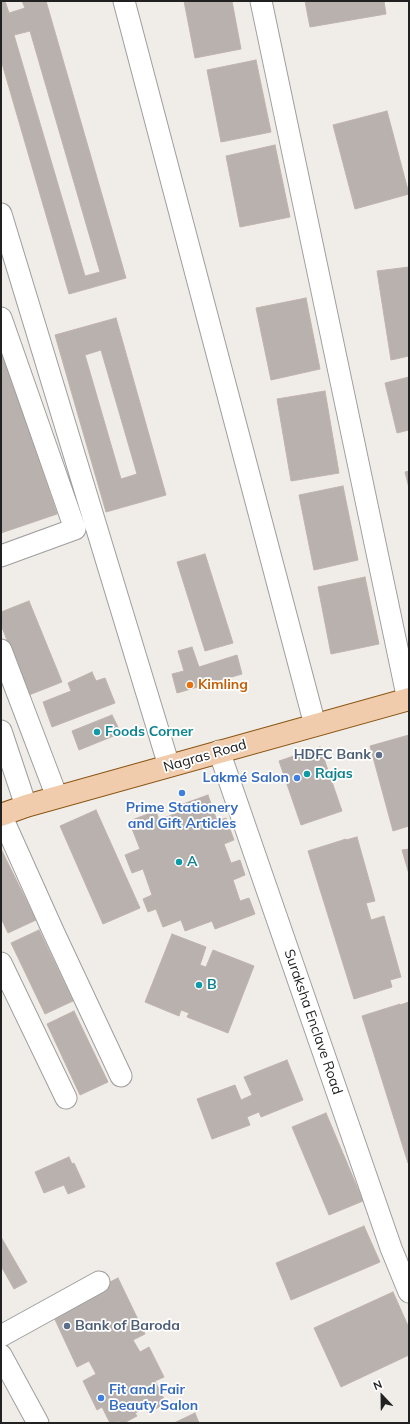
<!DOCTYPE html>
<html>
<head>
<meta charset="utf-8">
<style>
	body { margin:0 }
	#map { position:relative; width:410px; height:1424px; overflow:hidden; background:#f0ede8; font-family:Mulish,sans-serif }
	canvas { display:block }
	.frame { position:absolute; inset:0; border:2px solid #212121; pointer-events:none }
	.north { position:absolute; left:362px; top:1376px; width:40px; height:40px; -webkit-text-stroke:3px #fff; paint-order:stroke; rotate:338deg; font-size:11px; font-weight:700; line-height:16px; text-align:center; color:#212121 }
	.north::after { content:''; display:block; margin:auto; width:14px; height:18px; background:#212121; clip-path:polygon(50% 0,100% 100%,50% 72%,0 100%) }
</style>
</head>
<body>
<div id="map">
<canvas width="410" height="1424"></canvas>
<div class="frame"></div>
<div class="north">N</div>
</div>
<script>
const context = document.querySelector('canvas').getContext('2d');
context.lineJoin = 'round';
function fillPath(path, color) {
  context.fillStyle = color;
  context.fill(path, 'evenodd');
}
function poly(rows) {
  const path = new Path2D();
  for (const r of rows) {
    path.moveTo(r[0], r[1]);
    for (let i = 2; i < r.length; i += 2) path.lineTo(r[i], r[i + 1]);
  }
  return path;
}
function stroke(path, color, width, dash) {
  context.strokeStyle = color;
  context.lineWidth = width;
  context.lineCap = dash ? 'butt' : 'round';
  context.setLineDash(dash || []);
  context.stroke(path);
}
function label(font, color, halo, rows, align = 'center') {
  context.font = font + ' Mulish,sans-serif';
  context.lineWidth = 3.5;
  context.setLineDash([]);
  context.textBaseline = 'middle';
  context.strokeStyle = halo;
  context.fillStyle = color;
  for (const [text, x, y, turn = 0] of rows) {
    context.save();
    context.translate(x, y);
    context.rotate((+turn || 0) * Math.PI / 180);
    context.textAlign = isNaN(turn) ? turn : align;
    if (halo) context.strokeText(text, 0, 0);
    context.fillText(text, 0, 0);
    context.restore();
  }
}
const building = poly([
	[1,1,5,1,9,13,25,8,22,1,46,1,126,278,69,294,1,60,1,1],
	[30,31,100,272,85,276,14,35,30,31],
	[184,1,232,1,241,49,195,58,184,1],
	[305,1,384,1,386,14,310,27,305,1],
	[256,60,271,132,221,142,207,70,256,60],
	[387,111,409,194,355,209,333,125,387,111],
	[275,145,290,217,240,227,226,156,275,145],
	[409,267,409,356,391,360,377,271,409,267],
	[306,298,320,369,271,380,256,308,306,298],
	[116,318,166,495,106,512,55,335,116,318],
	[101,350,137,474,121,479,85,355,101,350],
	[1,349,57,514,1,533,1,349],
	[409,377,409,430,397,433,385,383,409,377],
	[325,391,339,473,291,481,277,399,325,391],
	[409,471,409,488,405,472,409,471],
	[343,486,358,560,314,570,299,495,343,486],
	[205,554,233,643,205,651,177,562,205,554],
	[365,577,379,644,331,654,318,587,365,577],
	[29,601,62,682,29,695,1,625,1,612,29,601],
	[192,647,199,667,237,655,242,674,177,693,172,674,184,671,178,651,192,647],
	[92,672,96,681,105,678,115,703,52,727,43,702,71,691,68,683,92,672],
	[112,715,121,733,79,750,72,731,112,715],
	[409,735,409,826,393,831,370,746,409,735],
	[320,747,342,811,301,825,279,761,320,747],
	[208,795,217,821,226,818,234,840,224,844,231,863,240,860,245,875,233,880,240,901,249,898,255,914,215,929,212,921,185,931,181,920,163,927,156,909,148,912,143,899,152,895,143,869,132,873,125,855,140,849,129,821,156,811,159,820,182,811,180,805,208,795],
	[96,810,140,908,103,924,60,826,96,810],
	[357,837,375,901,366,903,371,920,384,916,401,977,390,980,392,987,354,999,308,851,346,839,346,840,357,837],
	[1,849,36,920,8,933,1,918,1,849],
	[409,849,409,874,402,850,409,849],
	[39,930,73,1001,45,1014,11,943,39,930],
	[172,934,206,947,200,965,206,967,213,950,254,966,228,1033,187,1017,189,1013,181,1010,179,1016,145,1002,172,934],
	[409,1002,409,1163,408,1163,362,1016,400,1004,400,1005,409,1002],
	[74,1011,108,1082,80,1095,47,1024,74,1011],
	[287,1060,303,1100,261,1117,259,1112,247,1117,250,1125,212,1139,197,1099,235,1085,241,1100,252,1095,244,1077,287,1060],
	[326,1113,363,1201,329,1215,292,1127,326,1113],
	[69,1157,72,1164,74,1163,85,1187,68,1194,64,1185,44,1193,35,1172,69,1157],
	[364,1226,380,1262,291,1300,276,1263,364,1226],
	[1,1237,27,1282,14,1289,1,1266,1,1237],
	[118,1278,145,1334,133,1340,140,1352,149,1347,164,1377,155,1381,166,1403,148,1413,146,1408,135,1413,137,1416,124,1423,120,1423,119,1421,110,1423,102,1407,97,1410,83,1381,96,1374,89,1361,77,1367,51,1311,118,1278],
	[393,1292,409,1328,409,1355,341,1387,314,1328,393,1292],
	[195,1413,199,1423,174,1423,195,1413]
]);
fillPath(building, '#b9b1ae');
stroke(building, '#c0b3ac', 1);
const minor = poly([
	[124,1,315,725],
	[261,1,408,700],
	[1,214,169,766],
	[1,318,75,529,1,556],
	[1,650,57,797],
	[1,731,26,806],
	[219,751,391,1248,409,1292],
	[1,815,54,933,121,1076],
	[1,963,66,1098],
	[1,1336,99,1282],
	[1,1355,38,1423]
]);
const major = poly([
	[1,815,26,806,409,699]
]);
stroke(minor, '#9e9e9e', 23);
stroke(major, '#8a5613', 24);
stroke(minor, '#fff', 21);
stroke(major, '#f1ccac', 22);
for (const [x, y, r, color] of [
	[190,685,4,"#e8710a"],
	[97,732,4,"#0f9aa8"],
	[379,755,4,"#5c6f8a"],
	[307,774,4,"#0f9aa8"],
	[297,778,4,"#3f7fe0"],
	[182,793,4,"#3f7fe0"],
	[179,862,4,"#0f9aa8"],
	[199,985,4,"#0f9aa8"],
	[67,1326,4,"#5c6f8a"],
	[101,1398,4,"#3f7fe0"]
]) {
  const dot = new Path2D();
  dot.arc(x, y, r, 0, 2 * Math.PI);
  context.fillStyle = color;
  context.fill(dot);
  stroke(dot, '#fff', 1.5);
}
label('bold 14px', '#c56008', '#fff', [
	["Kimling",198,685]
], 'left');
label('bold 14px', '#0d838f', '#fff', [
	["Foods Corner",105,732],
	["Rajas",315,774],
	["A",187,862],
	["B",207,985]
], 'left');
label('bold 14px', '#4e5e75', '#fff', [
	["HDFC Bank",371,755],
	["Bank of Baroda",75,1326,"left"]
], 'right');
label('14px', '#212121', '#fff', [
	["Nagras Road",205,756,-16],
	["Suraksha Enclave Road",313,1022,71]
]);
label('bold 14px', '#366cbe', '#fff', [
	["Lakmé Salon",289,778],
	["Prime Stationery",182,808,"center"],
	["and Gift Articles",182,824,"center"],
	["Fit and Fair",109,1390,"left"],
	["Beauty Salon",109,1406,"left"]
], 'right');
</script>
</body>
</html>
